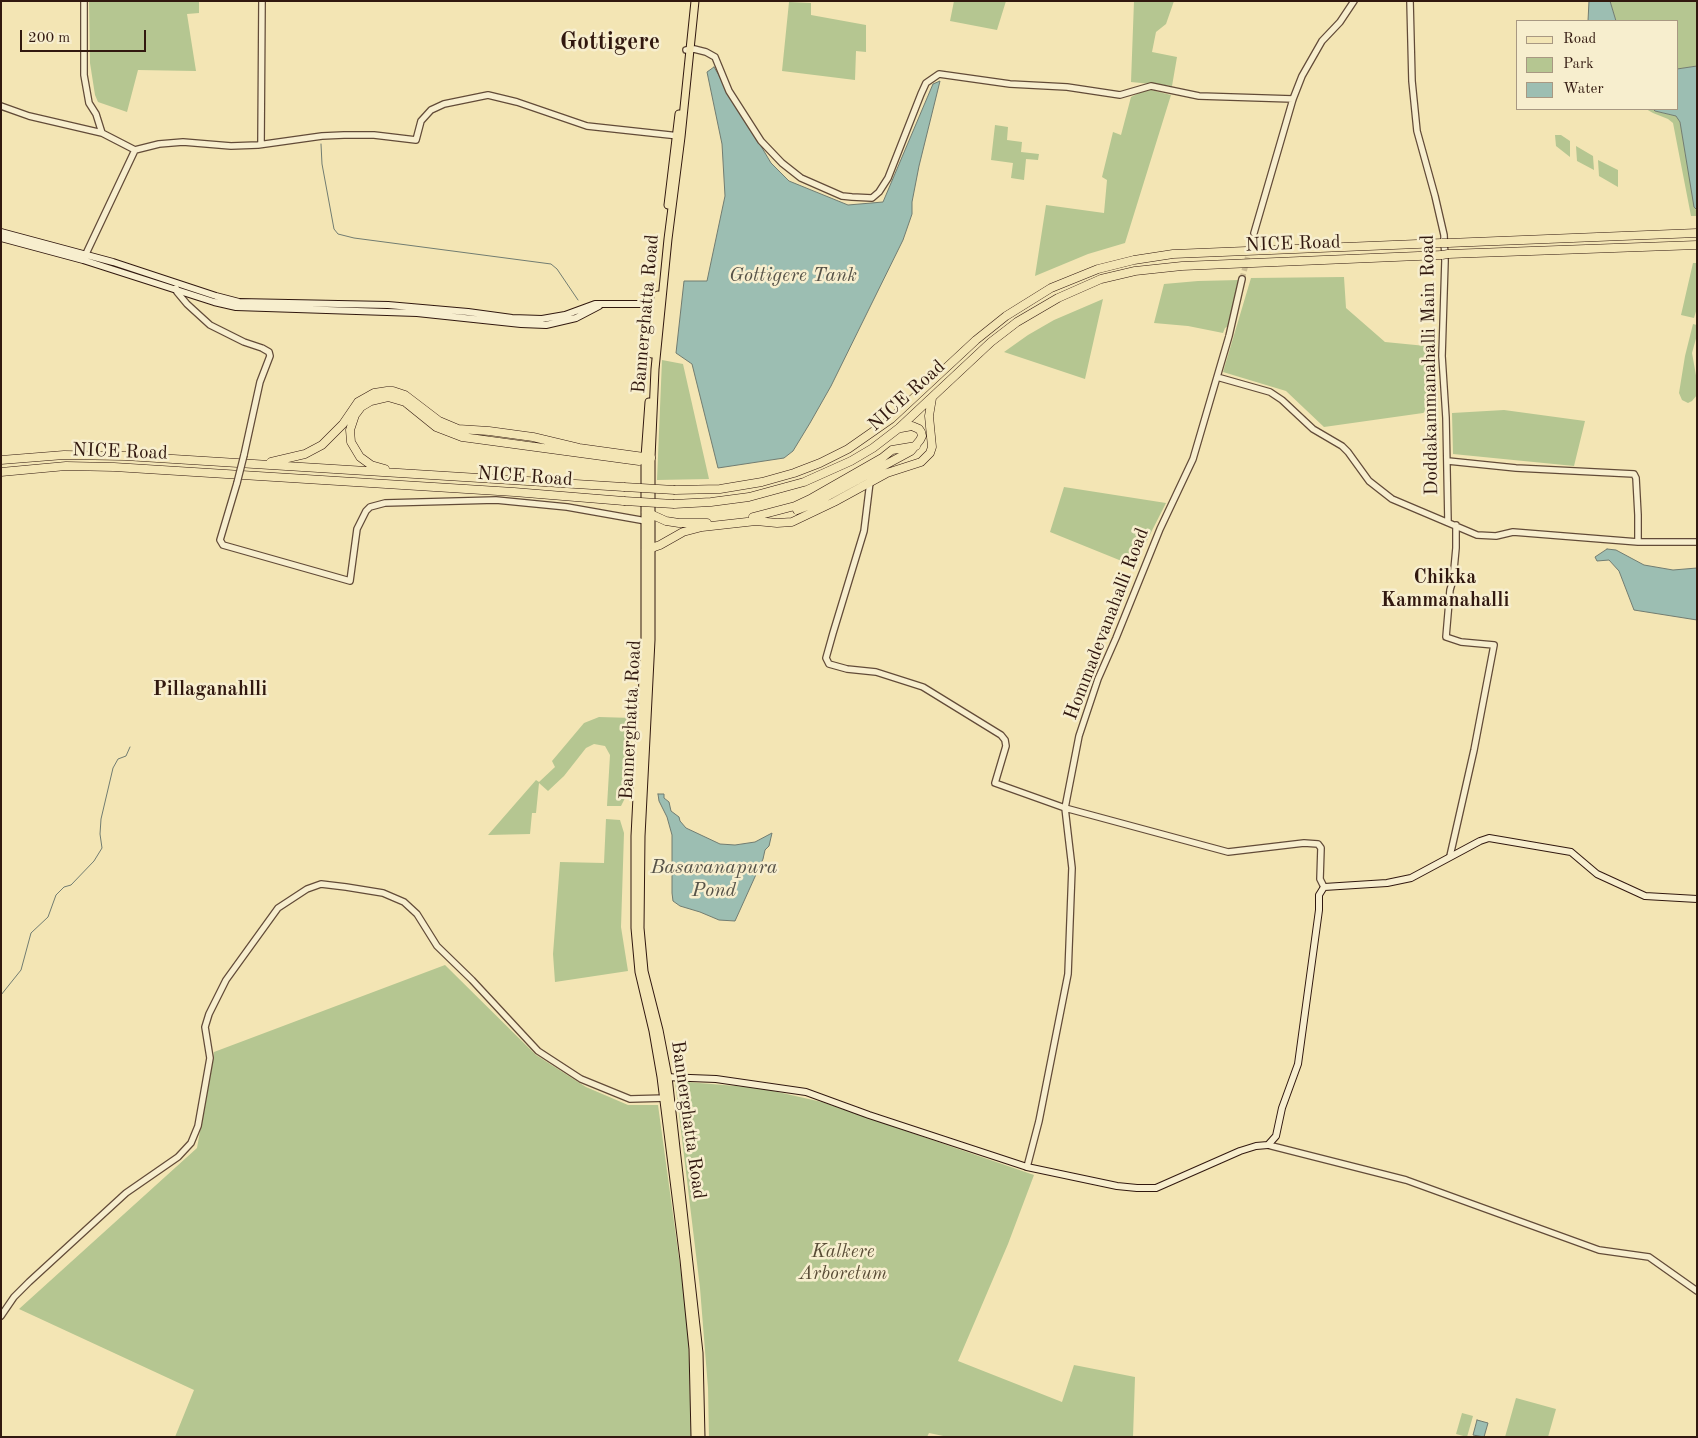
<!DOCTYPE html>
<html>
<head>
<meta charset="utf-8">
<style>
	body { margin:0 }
	#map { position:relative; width:1698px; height:1438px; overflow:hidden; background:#f3e5b4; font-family:"Old Standard TT",serif }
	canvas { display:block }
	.frame { position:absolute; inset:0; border:2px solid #31180f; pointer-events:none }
	.legend { position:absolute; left:1516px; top:20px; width:162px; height:90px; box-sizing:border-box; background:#f7eece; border:1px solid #a89882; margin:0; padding:6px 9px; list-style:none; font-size:15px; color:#31180f }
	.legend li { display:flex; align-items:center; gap:10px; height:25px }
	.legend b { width:25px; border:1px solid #a89882 }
	.scale { position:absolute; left:20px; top:30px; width:126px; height:22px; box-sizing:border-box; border:2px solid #31180f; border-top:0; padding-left:6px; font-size:15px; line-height:18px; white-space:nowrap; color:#31180f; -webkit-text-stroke:4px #f7eece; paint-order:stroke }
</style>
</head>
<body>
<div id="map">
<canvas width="1698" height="1438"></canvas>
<div class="frame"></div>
<ul class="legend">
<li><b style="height:6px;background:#f3e5b4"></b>Road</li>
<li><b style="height:14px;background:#b5c691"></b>Park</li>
<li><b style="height:14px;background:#9cbeb2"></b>Water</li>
</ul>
<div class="scale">200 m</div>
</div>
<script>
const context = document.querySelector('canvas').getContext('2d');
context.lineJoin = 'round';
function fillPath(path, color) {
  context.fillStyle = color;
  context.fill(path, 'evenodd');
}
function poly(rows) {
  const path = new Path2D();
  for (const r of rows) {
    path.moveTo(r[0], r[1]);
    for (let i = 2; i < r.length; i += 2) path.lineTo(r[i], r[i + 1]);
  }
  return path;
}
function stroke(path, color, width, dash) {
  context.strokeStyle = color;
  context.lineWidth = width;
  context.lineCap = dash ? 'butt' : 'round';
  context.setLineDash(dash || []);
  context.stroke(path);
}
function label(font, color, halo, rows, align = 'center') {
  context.font = font + ' "Old Standard TT",serif';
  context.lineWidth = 5;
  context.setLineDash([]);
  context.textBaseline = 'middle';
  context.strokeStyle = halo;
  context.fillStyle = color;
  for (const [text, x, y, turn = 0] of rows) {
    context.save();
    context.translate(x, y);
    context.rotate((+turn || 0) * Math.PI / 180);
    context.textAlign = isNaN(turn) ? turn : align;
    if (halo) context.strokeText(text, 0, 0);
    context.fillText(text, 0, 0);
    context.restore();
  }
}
fillPath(poly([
	[89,1,199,1,199,13,187,14,196,71,138,70,127,112,98,102,95,95,90,63],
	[954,1,1006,1,997,30,950,21],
	[1134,1,1174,1,1166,24,1156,32,1152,52,1177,57,1172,86,1131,82],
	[1610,1,1697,1,1697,66,1677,69,1677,21,1616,21],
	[789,2,811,3,811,15,866,25,866,52,856,51,855,80,782,71],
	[1147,89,1171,95,1125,243,1088,254,1035,276,1046,205,1104,213,1107,180,1102,177,1113,132,1121,135,1131,97],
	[1646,109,1653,109,1655,111,1676,116,1680,122,1697,216,1691,216,1673,123,1668,119,1653,113],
	[995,125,1008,127,1007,140,1022,142,1021,152,1039,154,1038,160,1026,159,1024,180,1011,178,1013,163,991,160],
	[1555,135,1561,135,1570,141,1570,157,1556,146],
	[1576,146,1593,156,1594,170,1577,161],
	[1598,160,1618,170,1618,187,1599,176],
	[1693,263,1697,263,1697,308,1694,318,1681,315],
	[1344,277,1346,308,1385,342,1436,347,1438,404,1423,413,1324,427,1286,391,1223,372,1251,278],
	[1240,280,1230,325,1225,328,1223,333,1188,326,1154,323,1164,284,1198,281],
	[1103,299,1085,379,1004,352,1028,335,1054,320],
	[1693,324,1697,325,1697,335,1692,353,1697,381,1697,395,1692,401,1688,403,1682,400,1679,393,1685,356],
	[662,360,683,364,709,479,657,480],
	[1504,410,1585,421,1574,466,1453,454,1452,413],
	[1064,487,1166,503,1134,566,1050,532],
	[599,717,633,718,628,792,621,806,607,806,610,755,605,746,594,744,586,748,564,776,548,791,539,783,536,813,532,813,530,834,488,835,536,780,539,782,555,767,552,761,584,723],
	[606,819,620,820,624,833,621,927,628,971,555,982,553,954,560,862,604,863],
	[445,965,536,1055,586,1087,628,1105,658,1105,688,1324,691,1437,175,1437,194,1390,19,1309,197,1148,214,1052],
	[675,1081,760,1088,822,1102,1034,1175,1008,1244,958,1361,1062,1402,1074,1365,1135,1377,1133,1437,948,1437,929,1433,927,1437,709,1437,708,1388,700,1288],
	[1516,1398,1556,1409,1548,1437,1505,1437],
	[1462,1413,1473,1416,1467,1437,1456,1434]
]), '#b5c691');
const water = poly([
	[1589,1,1610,1,1616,21,1588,21,1589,1],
	[1697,66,1697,210,1694,207,1680,122,1676,116,1655,111,1653,109,1677,109,1677,69,1697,66],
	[714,67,771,163,789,181,848,205,883,202,933,84,940,81,919,166,912,202,912,214,903,240,831,386,810,423,793,451,784,458,718,468,692,364,676,353,684,281,707,281,725,196,722,144,707,72,714,67],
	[1607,549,1616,550,1644,565,1673,570,1697,568,1697,620,1634,610,1619,571,1609,560,1597,561,1595,557,1607,549],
	[658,794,664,794,664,798,669,802,671,811,679,817,680,821,686,828,720,844,735,845,755,842,772,833,769,846,765,850,763,859,735,921,719,920,700,912,680,906,673,901,672,893,672,835,667,817,659,801,658,794],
	[1477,1420,1488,1423,1484,1437,1473,1435,1477,1420]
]);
fillPath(water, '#9cbeb2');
stroke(water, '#717c71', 1);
stroke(poly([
	[321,144,322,164,334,229,338,234,354,238,551,264,557,269,578,300],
	[1,995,21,970,31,933,48,917,56,895,64,887,71,885,94,861,102,848,100,834,101,819,113,768,118,759,126,756,130,747]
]), '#717c71', 1);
stroke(poly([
	[1242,279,1254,233]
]), '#ccbc93', 5.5, [5.5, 3]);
const tertiary = poly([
	[84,1,84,75,89,103,96,114,102,133],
	[1410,1,1412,81,1417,131,1435,196,1444,235,1445,261,1442,356,1446,418,1448,522],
	[686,50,694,49,706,52,715,57,729,91,761,141,782,163,801,178,842,196,852,197,872,198,879,192,888,178,921,94,926,83,939,74,1010,84,1067,87,1120,95,1151,86,1199,96,1293,99],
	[1,106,29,116,102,133,135,150,159,144,183,142,231,146,258,145,322,136,344,135,374,135,416,140,421,121,431,110,444,104,488,95,517,102,587,126,679,136],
	[261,144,262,1],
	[1254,233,1293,99,1302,76,1322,41,1340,22,1354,1],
	[84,258,135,150],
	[176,288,177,292,187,304,210,325,244,342,262,348,269,352,270,356,260,382,244,455],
	[1217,377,1270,392,1282,400,1313,429,1342,446,1348,452,1369,481,1392,499,1477,535,1496,536,1513,532,1638,542,1697,542],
	[1448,461,1516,468,1634,474,1636,478,1638,515,1638,542],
	[870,482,864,531,833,633,826,658,829,664,847,669,876,672,923,687,1001,735,1005,740,1006,746,995,783,1065,808,1228,852,1304,843,1318,844,1321,848,1320,879,1324,887],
	[237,483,220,540,223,545,350,581,357,529,366,511,370,507,385,503,496,500,567,507,646,521],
	[1450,856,1474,750,1494,645,1461,642,1446,637,1450,590,1453,580,1456,548,1456,525],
	[1268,1145,1406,1180,1599,1250,1649,1257,1697,1291],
	[1027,1167,1039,1121,1068,974,1072,868,1065,808,1079,736,1098,679,1116,638,1160,529,1193,459,1229,336,1242,279],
	[1,1316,14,1297,29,1282,126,1193,178,1157,191,1143,198,1126,210,1058,205,1027,209,1014,226,980,278,908,307,889,321,884,346,887,383,893,404,902,417,914,437,946,472,980,538,1051,581,1079,630,1099,667,1098]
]);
const secondary = poly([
	[1,232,113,262,216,296,239,302,388,305,468,312,512,318,542,319,565,315,595,304,661,304],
	[1,238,83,260,214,302,236,307,417,313,521,324,546,325,576,318,599,306],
	[664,1077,716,1079,806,1092,869,1115,1027,1167,1117,1186,1137,1188,1156,1188,1240,1151,1256,1146,1268,1145,1276,1136,1282,1108,1298,1064,1319,910,1319,895,1324,887,1387,883,1411,878,1480,841,1489,838,1571,852,1597,874,1645,896,1697,899]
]);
const primary = poly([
	[695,1,681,137,668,239,655,369,651,458,651,640,641,836,640,928,644,971,659,1030,668,1077,699,1353,701,1437],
	[668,205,679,114],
	[652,354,658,295],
	[649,402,645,457,645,640,635,836,635,928,639,972,653,1031,661,1077,684,1260,693,1349,695,1437]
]);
const motorway = poly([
	[1448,243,1697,233],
	[1448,254,1697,245],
	[1,460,64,455,125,456,624,487],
	[271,462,305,454,322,445,343,424,358,402,374,393,387,391,393,391,405,395,439,421,458,429,489,431,533,437,579,448,651,458],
	[385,469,371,465,360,457,351,442,350,430,355,415,361,407,371,401,388,397,405,402,436,427,462,437,639,461],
	[1,472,66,466,114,467,514,492,624,501],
	[675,490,720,489,762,482,794,473,820,463,848,449,891,419,976,340,1006,316,1051,288,1098,269,1134,260,1173,254,1442,243],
	[674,504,711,502,749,497,804,482,851,461,873,448,899,428,991,342,1017,322,1058,298,1101,279,1135,271,1182,266,1442,255],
	[797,510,815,503,911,451,920,440,922,436,921,432,919,429,912,426,901,428],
	[646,512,666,521,679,523,707,523],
	[753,517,795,506,812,498,882,458,892,450,916,446],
	[646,550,660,545,683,532,702,527,756,521,777,523,792,522,834,502,887,473,921,462,930,453,932,447,929,416,932,398]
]);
stroke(tertiary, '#624b38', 8);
stroke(secondary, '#31180f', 8);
stroke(primary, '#31180f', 9);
stroke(motorway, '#31180f', 9);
stroke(tertiary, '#f7eece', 5.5);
stroke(secondary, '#f7eece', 6);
stroke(primary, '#f3e5b4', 7);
stroke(motorway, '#f3e5b4', 8);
const tertiaryBridge = poly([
	[237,483,244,455]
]);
const motorwayBridge = poly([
	[1442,243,1448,243],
	[1442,255,1448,254],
	[624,487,675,490],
	[624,501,674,504]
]);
stroke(tertiaryBridge, '#624b38', 8, []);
stroke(motorwayBridge, '#31180f', 9, []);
stroke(tertiaryBridge, '#f7eece', 5.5);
stroke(motorwayBridge, '#f3e5b4', 8);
label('19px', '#31180f', '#f7eece', [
	["NICE Road",1293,244,-2],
	["Bannerghatta Road",646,314,-85],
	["Doddakammanahalli Main Road",1430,365,-91],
	["NICE Road",907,396,-42],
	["NICE Road",120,452,2],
	["NICE Road",525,477,4],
	["Hommadevanahalli Road",1107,624,-69],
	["Bannerghatta Road",631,720,-87],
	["Bannerghatta Road",688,1120,82]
]);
label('italic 19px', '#594c36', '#f7eece', [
	["Kalkere",843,1252],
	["Arboretum",843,1274]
]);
label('italic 20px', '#565248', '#f7eece', [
	["Gottigere Tank",793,276],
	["Basavanapura",714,868],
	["Pond",714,891]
]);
label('bold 20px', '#31180f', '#f7eece', [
	["Chikka",1445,578],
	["Kammanahalli",1445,601],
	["Pillaganahlli",210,690]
]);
label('bold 24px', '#31180f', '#f7eece', [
	["Gottigere",610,43]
]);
</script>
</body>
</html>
